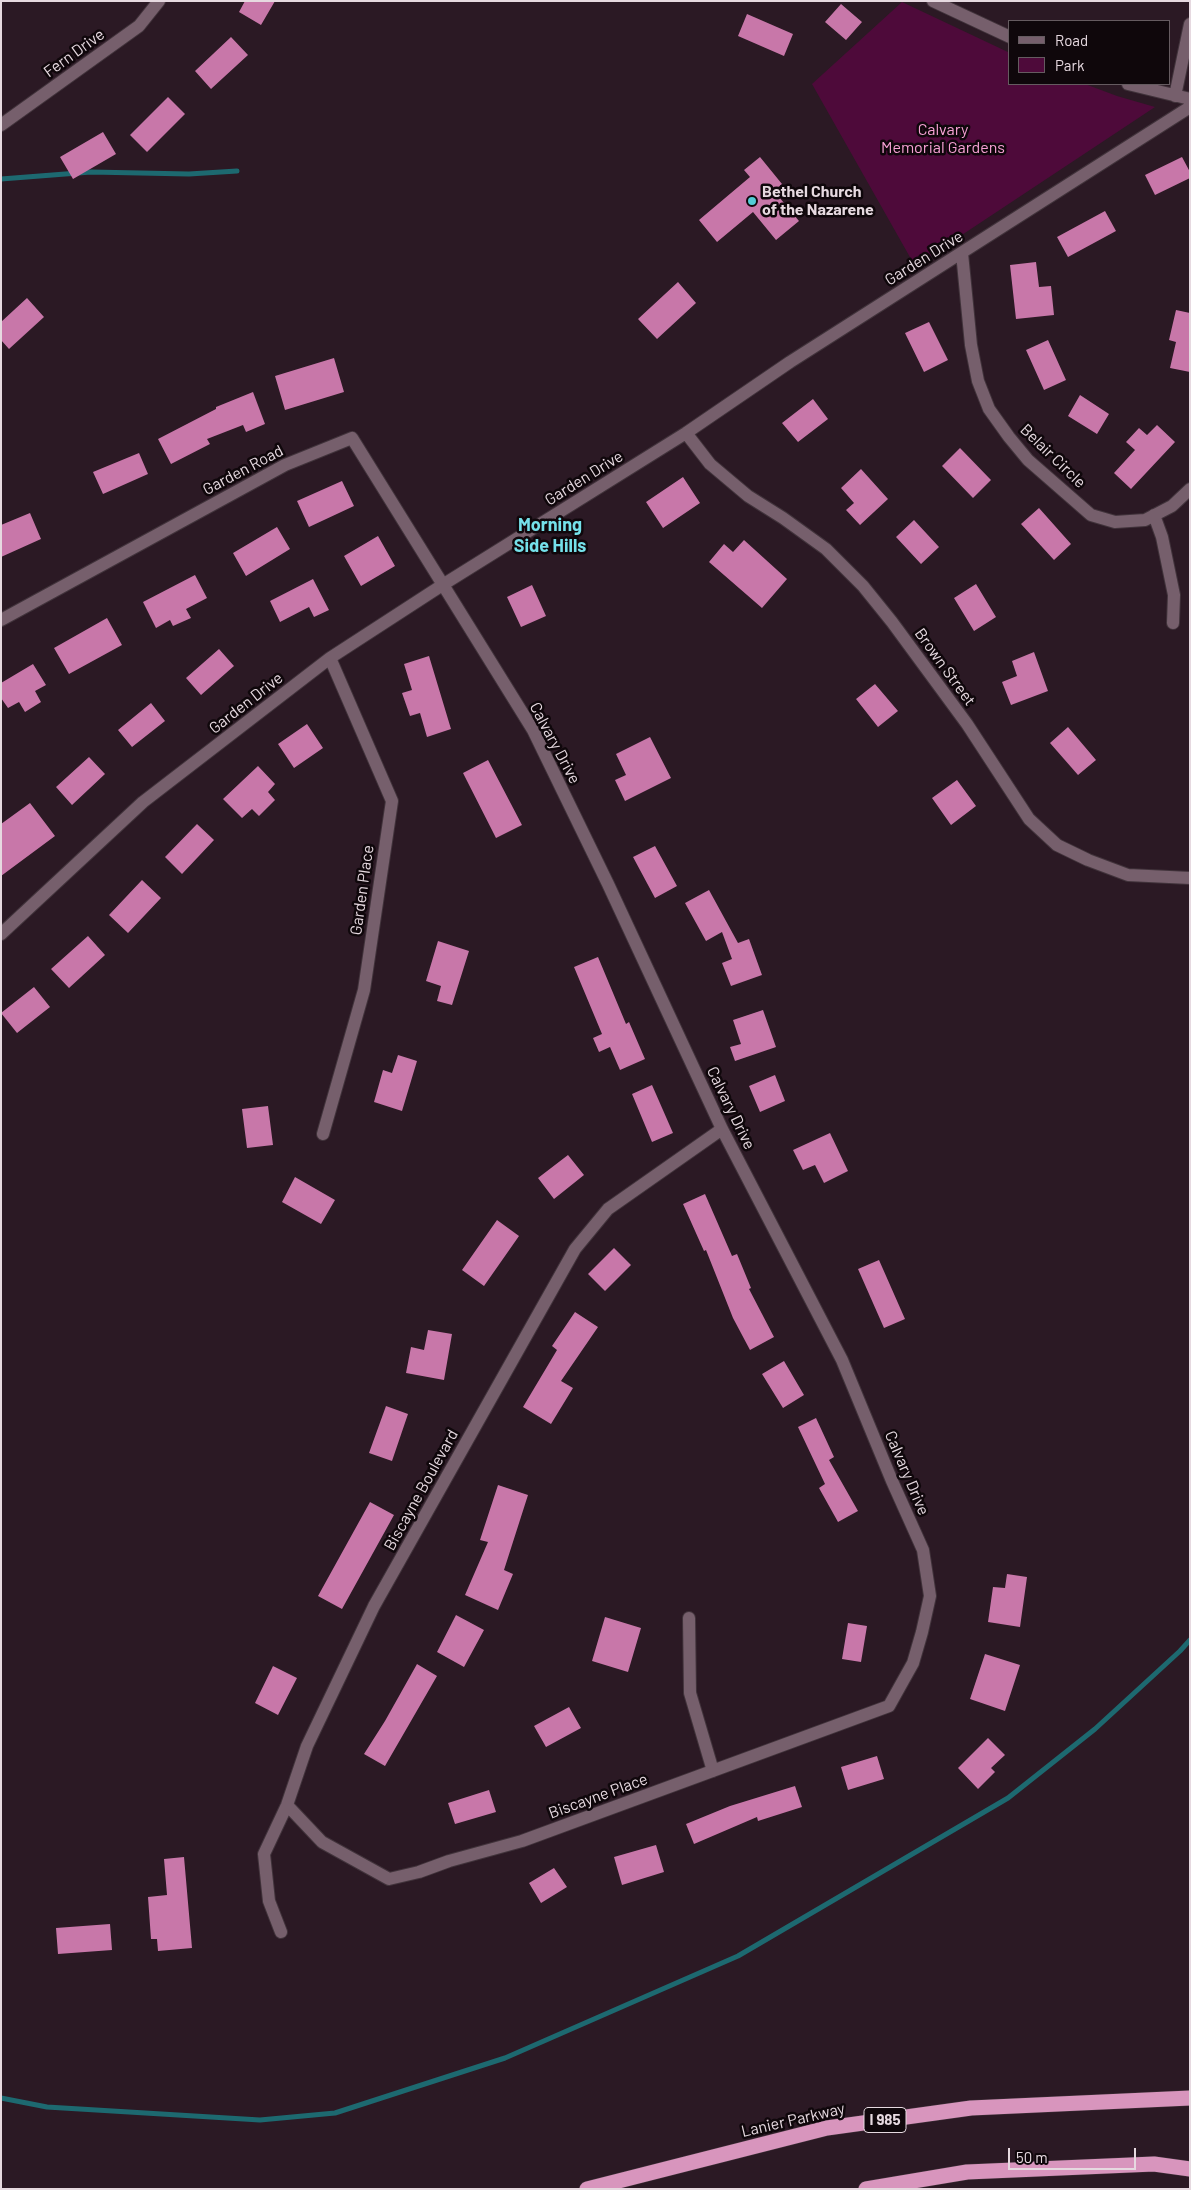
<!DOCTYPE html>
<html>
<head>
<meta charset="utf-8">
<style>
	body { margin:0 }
	#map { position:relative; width:1191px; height:2190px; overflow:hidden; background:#2b1924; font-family:Barlow,sans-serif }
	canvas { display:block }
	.frame { position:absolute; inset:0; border:2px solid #e6d9e0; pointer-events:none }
	.legend { position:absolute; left:1008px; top:20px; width:162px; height:65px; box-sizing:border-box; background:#0f070b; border:1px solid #655b60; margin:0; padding:6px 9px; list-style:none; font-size:15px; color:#e6d9e0 }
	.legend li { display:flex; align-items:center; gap:10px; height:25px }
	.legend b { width:25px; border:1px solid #655b60 }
	.scale { position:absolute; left:1008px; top:2148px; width:128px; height:22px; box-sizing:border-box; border:2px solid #e6d9e0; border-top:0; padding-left:6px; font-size:15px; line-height:18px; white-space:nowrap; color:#e6d9e0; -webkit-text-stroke:4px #0f070b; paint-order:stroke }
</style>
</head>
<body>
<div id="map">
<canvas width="1191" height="2190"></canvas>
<div class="frame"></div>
<ul class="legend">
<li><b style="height:6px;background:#765f6c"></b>Road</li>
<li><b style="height:14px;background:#4e0a3a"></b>Park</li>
</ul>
<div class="scale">50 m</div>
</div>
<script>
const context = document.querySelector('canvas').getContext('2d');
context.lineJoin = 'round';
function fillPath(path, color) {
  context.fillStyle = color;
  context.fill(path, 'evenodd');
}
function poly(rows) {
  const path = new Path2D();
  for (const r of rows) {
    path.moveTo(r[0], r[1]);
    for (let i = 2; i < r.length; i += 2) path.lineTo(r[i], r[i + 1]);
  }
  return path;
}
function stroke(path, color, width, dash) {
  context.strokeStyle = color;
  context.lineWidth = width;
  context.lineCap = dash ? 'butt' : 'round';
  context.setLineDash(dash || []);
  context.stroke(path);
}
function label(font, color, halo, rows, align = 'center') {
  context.font = font + ' Barlow,sans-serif';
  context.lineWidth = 5;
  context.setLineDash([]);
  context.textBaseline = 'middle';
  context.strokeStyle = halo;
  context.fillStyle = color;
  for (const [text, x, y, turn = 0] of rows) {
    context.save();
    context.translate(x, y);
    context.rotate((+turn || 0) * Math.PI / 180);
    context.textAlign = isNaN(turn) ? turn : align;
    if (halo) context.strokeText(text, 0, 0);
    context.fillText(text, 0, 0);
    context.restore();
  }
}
fillPath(poly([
	[902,2,1010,53,1010,84,1085,84,1117,96,1155,107,915,266,812,84]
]), '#4e0a3a');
stroke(poly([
	[1,179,91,172,189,174,237,171],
	[1,2098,47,2107,260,2120,335,2113,505,2058,738,1956,1008,1798,1095,1729,1180,1651,1190,1640]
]), '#1d6970', 5);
fillPath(poly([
	[245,1,275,1,261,25,239,12],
	[841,4,862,22,846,40,825,22],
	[747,14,793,34,784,56,738,36],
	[231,37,248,55,211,89,195,71],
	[168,97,185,114,147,152,130,135],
	[103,132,116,154,73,179,60,157],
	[760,157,782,184,774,191,799,221,776,240,753,212,717,242,699,220,750,177,744,170],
	[1182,157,1190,172,1190,178,1155,195,1145,175],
	[1105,211,1116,231,1068,257,1057,237],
	[1036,262,1039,287,1051,286,1054,315,1016,319,1010,265],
	[678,282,696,303,657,339,638,319],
	[27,298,44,317,9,349,1,340,1,322],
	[1176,310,1190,313,1190,372,1170,368,1176,342,1169,340],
	[929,322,948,360,924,372,905,333],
	[1048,340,1066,380,1044,390,1026,350],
	[334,358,344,392,285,410,275,376],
	[253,392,265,424,246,432,243,425,207,439,210,444,171,464,158,439,216,409,216,407],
	[1080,395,1109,414,1097,434,1068,416],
	[813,399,828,419,798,442,782,423],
	[1157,425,1175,442,1131,489,1114,473,1135,450,1126,442,1139,428,1147,435],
	[960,448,991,480,973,498,942,466],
	[139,453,148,474,103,494,93,472],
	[861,469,888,499,860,525,846,510,854,503,841,488],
	[683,477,700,503,663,528,646,502],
	[342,481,354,506,309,527,297,501],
	[1039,508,1071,544,1054,560,1021,524],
	[30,513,41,539,1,557,1,525],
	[914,520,939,547,921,564,896,537],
	[277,527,290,549,246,576,233,553],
	[378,536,395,566,361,586,344,556],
	[744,540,787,579,762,608,709,562,724,544,733,552],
	[195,575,207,598,186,609,191,618,173,626,170,620,156,628,143,602],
	[313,579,329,610,314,617,309,607,280,622,270,601],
	[976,584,996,617,974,631,954,598],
	[532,585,546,616,521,627,507,597],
	[107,618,122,645,69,674,54,648],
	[219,649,234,666,201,695,186,678],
	[1034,652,1048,691,1011,705,1002,682,1017,676,1012,661],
	[429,656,451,729,427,737,420,713,410,716,402,693,412,690,404,664],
	[33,664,46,685,35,691,41,702,25,712,19,702,8,708,1,698,1,683],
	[875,684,898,711,878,727,856,699],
	[151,703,165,721,132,747,118,730],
	[307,724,323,748,294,768,278,744],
	[1068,727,1096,760,1078,775,1050,743],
	[650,737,671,778,625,801,615,780,626,775,616,754],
	[89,757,105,774,72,805,56,787],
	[488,760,522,825,496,838,463,773],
	[258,766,275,784,268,792,275,800,259,816,252,809,242,818,223,799],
	[957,780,976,806,951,825,932,798],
	[30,803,55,836,1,876,1,824],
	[197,824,214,840,182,874,165,857],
	[655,846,677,886,655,898,633,857],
	[142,880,161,898,128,933,109,915],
	[709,890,738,943,749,939,762,975,731,986,722,963,732,959,722,932,706,941,685,903],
	[88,936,105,955,69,988,51,969],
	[438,941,469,951,452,1005,437,1001,441,986,426,981],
	[598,957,626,1024,629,1022,645,1059,620,1070,610,1047,599,1052,593,1038,602,1034,574,967],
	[34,987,50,1007,17,1033,1,1013],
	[763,1010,776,1047,735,1061,730,1047,741,1044,733,1020],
	[398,1055,417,1061,402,1111,374,1102,383,1070,392,1073],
	[775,1075,785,1101,760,1112,749,1086],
	[652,1085,673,1133,652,1142,632,1094],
	[268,1106,273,1145,247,1148,242,1109],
	[830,1133,848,1171,824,1183,815,1165,803,1170,793,1150],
	[568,1155,584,1175,554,1199,538,1178],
	[295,1177,335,1200,321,1224,282,1202],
	[705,1194,732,1256,737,1254,751,1288,749,1289,774,1337,750,1350,733,1318,706,1250,704,1251,683,1204],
	[497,1220,519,1236,484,1286,462,1270],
	[614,1248,631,1265,605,1291,588,1274],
	[879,1260,905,1319,884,1328,858,1269],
	[575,1312,598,1327,561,1381,573,1388,551,1424,523,1407,557,1350,552,1346],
	[428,1330,452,1334,444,1380,406,1373,411,1347,424,1350],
	[784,1361,804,1395,783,1408,762,1374],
	[386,1406,408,1414,392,1461,369,1453],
	[816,1418,834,1457,829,1460,858,1511,838,1522,819,1488,825,1484,798,1427],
	[498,1485,528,1495,504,1570,513,1574,498,1610,465,1595,488,1542,480,1540],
	[370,1502,394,1515,342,1609,318,1596],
	[1007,1574,1027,1577,1020,1627,988,1622,993,1587,1005,1588],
	[456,1615,484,1630,464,1667,437,1652],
	[605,1617,641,1628,628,1672,592,1661],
	[848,1623,867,1626,861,1662,842,1659],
	[985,1654,1020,1665,1005,1711,970,1699],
	[417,1664,437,1676,385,1766,364,1754,385,1721],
	[273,1666,297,1678,278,1715,255,1703],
	[569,1707,581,1728,546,1747,534,1726],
	[988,1738,1005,1755,991,1768,995,1772,978,1789,958,1768],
	[877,1756,884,1779,848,1790,841,1767],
	[795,1786,802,1807,758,1821,757,1817,694,1844,686,1824,730,1806],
	[489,1790,496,1812,455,1824,448,1803],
	[656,1845,664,1872,622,1885,614,1857],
	[184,1857,192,1948,158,1951,157,1939,151,1939,148,1897,167,1895,164,1859],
	[554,1868,567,1887,541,1903,529,1883],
	[110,1924,112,1950,58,1954,56,1928]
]), '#c877a9');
const minor = poly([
	[933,1,1010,37],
	[1128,84,1190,99],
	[1175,96,1190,24],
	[1,125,139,26,159,1],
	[962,253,971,345,978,381,989,409,1009,437,1028,460,1091,515,1115,522,1145,520,1172,506,1190,489],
	[686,433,710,464,748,496,783,518,826,549,863,586,892,622,967,724,1029,819,1057,845,1088,860,1128,875,1190,878],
	[1154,515,1162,537,1174,595,1173,623],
	[1,620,285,465,352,438,533,730,608,884,722,1129,842,1360,892,1481,923,1550,930,1596,922,1632,913,1663,889,1706,522,1841,449,1861,419,1872,389,1879,322,1842,287,1805],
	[1,934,143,802,330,658,444,584,686,433,790,362,1190,107],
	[323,1134,364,990,392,801,330,658],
	[689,1618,690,1693,713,1771],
	[281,1932,269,1901,264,1854,287,1805,307,1746,374,1606,575,1249,608,1209,722,1129]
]);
const motorway = poly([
	[587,2189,827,2128,971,2108,1190,2098],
	[866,2189,967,2172,1154,2164,1190,2169]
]);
stroke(minor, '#41333b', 14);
stroke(motorway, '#41333b', 16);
stroke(minor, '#765f6c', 12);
stroke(motorway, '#d895bd', 15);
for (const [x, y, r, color] of [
	[752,201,5,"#52ccd6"]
]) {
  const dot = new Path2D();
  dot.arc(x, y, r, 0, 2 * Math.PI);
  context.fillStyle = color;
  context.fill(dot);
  stroke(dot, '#0f070b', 2);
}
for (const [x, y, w] of [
	[885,2120,42]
]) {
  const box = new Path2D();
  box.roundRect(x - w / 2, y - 12.5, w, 25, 4);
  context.fillStyle = '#0f070b';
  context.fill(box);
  stroke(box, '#e6d9e0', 1);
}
label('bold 15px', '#e6d9e0', null, [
	["I 985",885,2120]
]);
label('16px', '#e6d9e0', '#0f070b', [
	["Fern Drive",74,53,-36],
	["Garden Drive",924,258,-32],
	["Belair Circle",1053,456,44],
	["Garden Road",243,470,-28],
	["Garden Drive",584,478,-32],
	["Brown Street",945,667,54],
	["Garden Drive",246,703,-38],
	["Calvary Drive",555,743,62],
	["Garden Place",362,890,-82],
	["Calvary Drive",731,1108,64],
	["Calvary Drive",907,1473,67],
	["Biscayne Boulevard",421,1490,-61],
	["Biscayne Place",598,1796,-20],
	["Lanier Parkway",793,2120,-13]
]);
label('16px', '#f7a1d5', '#0f070b', [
	["Calvary",943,130],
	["Memorial Gardens",943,148]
]);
label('bold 16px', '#e6d9e0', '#0f070b', [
	["Bethel Church",762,192],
	["of the Nazarene",762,210]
], 'left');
label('bold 18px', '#75e1ea', '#0f070b', [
	["Morning",550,525],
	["Side Hills",550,546]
]);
</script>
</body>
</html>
